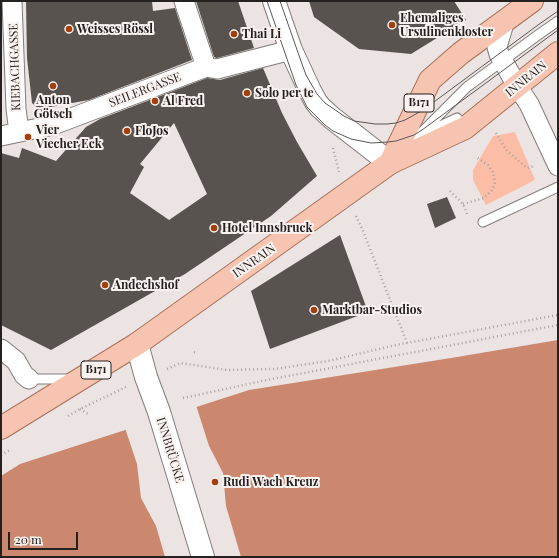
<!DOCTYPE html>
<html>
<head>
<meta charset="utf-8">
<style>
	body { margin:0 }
	#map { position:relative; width:559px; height:558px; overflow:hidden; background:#ebe4e2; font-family:"Playfair Display",serif }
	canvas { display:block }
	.frame { position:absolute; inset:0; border:2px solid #242120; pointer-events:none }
	.scale { position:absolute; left:8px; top:532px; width:70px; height:18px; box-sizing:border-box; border:2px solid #242120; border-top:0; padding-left:5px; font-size:12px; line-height:14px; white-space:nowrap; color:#242120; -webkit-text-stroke:3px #f9f2ef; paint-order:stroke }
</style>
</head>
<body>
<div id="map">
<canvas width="559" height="558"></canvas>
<div class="frame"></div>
<div class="scale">20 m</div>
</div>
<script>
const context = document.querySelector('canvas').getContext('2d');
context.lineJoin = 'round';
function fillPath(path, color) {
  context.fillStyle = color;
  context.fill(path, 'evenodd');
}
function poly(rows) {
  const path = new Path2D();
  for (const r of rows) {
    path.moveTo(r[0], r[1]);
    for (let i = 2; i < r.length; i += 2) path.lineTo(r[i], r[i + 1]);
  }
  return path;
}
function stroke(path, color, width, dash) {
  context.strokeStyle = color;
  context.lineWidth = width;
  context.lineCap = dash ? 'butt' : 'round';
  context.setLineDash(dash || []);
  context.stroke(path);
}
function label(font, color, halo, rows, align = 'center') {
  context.font = font + ' "Playfair Display",serif';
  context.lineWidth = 4;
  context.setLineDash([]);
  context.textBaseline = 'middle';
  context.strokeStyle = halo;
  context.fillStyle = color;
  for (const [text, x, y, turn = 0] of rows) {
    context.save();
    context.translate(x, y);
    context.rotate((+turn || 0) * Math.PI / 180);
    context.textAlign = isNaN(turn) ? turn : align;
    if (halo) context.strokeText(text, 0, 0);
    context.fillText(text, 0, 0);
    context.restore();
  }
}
fillPath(poly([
	[515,132,535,180,486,205,473,180,473,170,493,136]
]), '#fbbda5');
fillPath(poly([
	[558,340,558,557,1,557,1,476,20,464,249,390,451,358]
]), '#cc886e');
fillPath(poly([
	[196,405,209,446,223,473,226,506,241,557,165,557,156,526,141,498,137,464,125,428]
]), '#ebe4e2');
fillPath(poly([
	[26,1,152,1,153,11,175,8,192,60,89,100,39,109,32,103,27,58],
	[196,1,238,1,254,48,217,58,214,57],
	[309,1,454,1,466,20,411,54,359,49,314,17],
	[263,68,282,113,297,142,317,176,271,216,185,274,51,350,1,325,1,153,19,158,22,148,56,161,86,127,100,119,207,78,220,80],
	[174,123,207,194,169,220,130,193,144,167,140,164],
	[447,197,456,218,435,228,427,204],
	[340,235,368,312,270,349,251,291]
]), '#595350');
const lane = poly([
	[423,134,457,118,465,128],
	[406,148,467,87,538,35,558,21],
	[483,222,558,187],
	[29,379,71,379]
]);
const street = poly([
	[12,1,16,109,19,132],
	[184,1,206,67],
	[505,20,497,47,499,54,517,86,529,104,558,166],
	[1,136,53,125,206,67,217,69,291,50],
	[1,349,16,361,24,375,29,379]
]);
const secondary = poly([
	[274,1,291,50,310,91,316,102,320,107,332,118,390,163],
	[137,344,146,377,159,412,203,557]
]);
const primary = poly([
	[390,163,430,80,461,53,532,1],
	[1,428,137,344,390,163,465,128,558,53]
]);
stroke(lane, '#827c7a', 11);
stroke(street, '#827c7a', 21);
stroke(secondary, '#827c7a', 24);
stroke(primary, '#a9715c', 24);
stroke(poly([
	[496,133,507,151,527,168,534,166],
	[333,148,339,172],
	[450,191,463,204,467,214],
	[463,204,484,198,492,190,494,186,495,182,493,172,488,165,476,157],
	[356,216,363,231,407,343],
	[194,352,197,353],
	[167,369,180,363,227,370,275,369,328,361,396,345,558,315],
	[183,398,272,379,558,325],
	[80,409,90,415],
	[68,416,80,409,126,387],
	[1,455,10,450]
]), '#a8a2a1', 2.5, [1, 3]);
stroke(lane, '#fff', 9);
stroke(street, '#fff', 19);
stroke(secondary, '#fff', 22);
stroke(primary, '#f6c4b0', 22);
stroke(poly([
	[267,1,296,85,307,107,325,125,333,131,351,139,371,143,388,142,396,141,414,135,422,130,558,30],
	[280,1,302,64,306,75,317,94,325,103,344,116,354,121,375,124,387,124,396,123,405,120,423,110,538,25,558,11]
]), '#5b5756', 1);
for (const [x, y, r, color] of [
	[392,25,4,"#a33f0d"],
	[69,29,4,"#a33f0d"],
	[234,34,4,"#a33f0d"],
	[53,86,4,"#a33f0d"],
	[247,93,4,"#a33f0d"],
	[155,101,4,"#a33f0d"],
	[127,131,4,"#a33f0d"],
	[28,137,4,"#a33f0d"],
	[214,228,4,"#a33f0d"],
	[105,285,4,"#a33f0d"],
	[314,310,4,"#a33f0d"],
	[215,482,4,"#a33f0d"]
]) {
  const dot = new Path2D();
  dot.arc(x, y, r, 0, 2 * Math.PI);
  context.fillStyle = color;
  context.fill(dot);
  stroke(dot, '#f9f2ef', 1.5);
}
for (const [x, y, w] of [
	[419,103,30],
	[96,370,30]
]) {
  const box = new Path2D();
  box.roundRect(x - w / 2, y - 9, w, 18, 3);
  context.fillStyle = '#f9f2ef';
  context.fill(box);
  stroke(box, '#242120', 1);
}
label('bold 11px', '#242120', null, [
	["B171",419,103],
	["B171",96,370]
]);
label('bold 12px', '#242120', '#f9f2ef', [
	["Ehemaliges",400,18],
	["Ursulinenkloster",400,32],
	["Weisses Rössl",77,29],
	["Thai Li",242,34],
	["Solo per te",255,93],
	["Anton",53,100,"center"],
	["Götsch",53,114,"center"],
	["Al Fred",163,101],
	["Vier",36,130],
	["Viecher Eck",36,144],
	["FloJos",135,131],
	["Hotel Innsbruck",222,228],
	["Andechshof",113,285],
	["Marktbar-Studios",322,310],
	["Rudi Wach Kreuz",223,482]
], 'left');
label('12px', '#242120', '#f9f2ef', [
	["KIEBACHGASSE",15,67,-92],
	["INNRAIN",526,79,-39],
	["SEILERGASSE",145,90,-21],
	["INNRAIN",254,261,-35],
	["INNBRÜCKE",170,450,73]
]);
</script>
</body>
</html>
